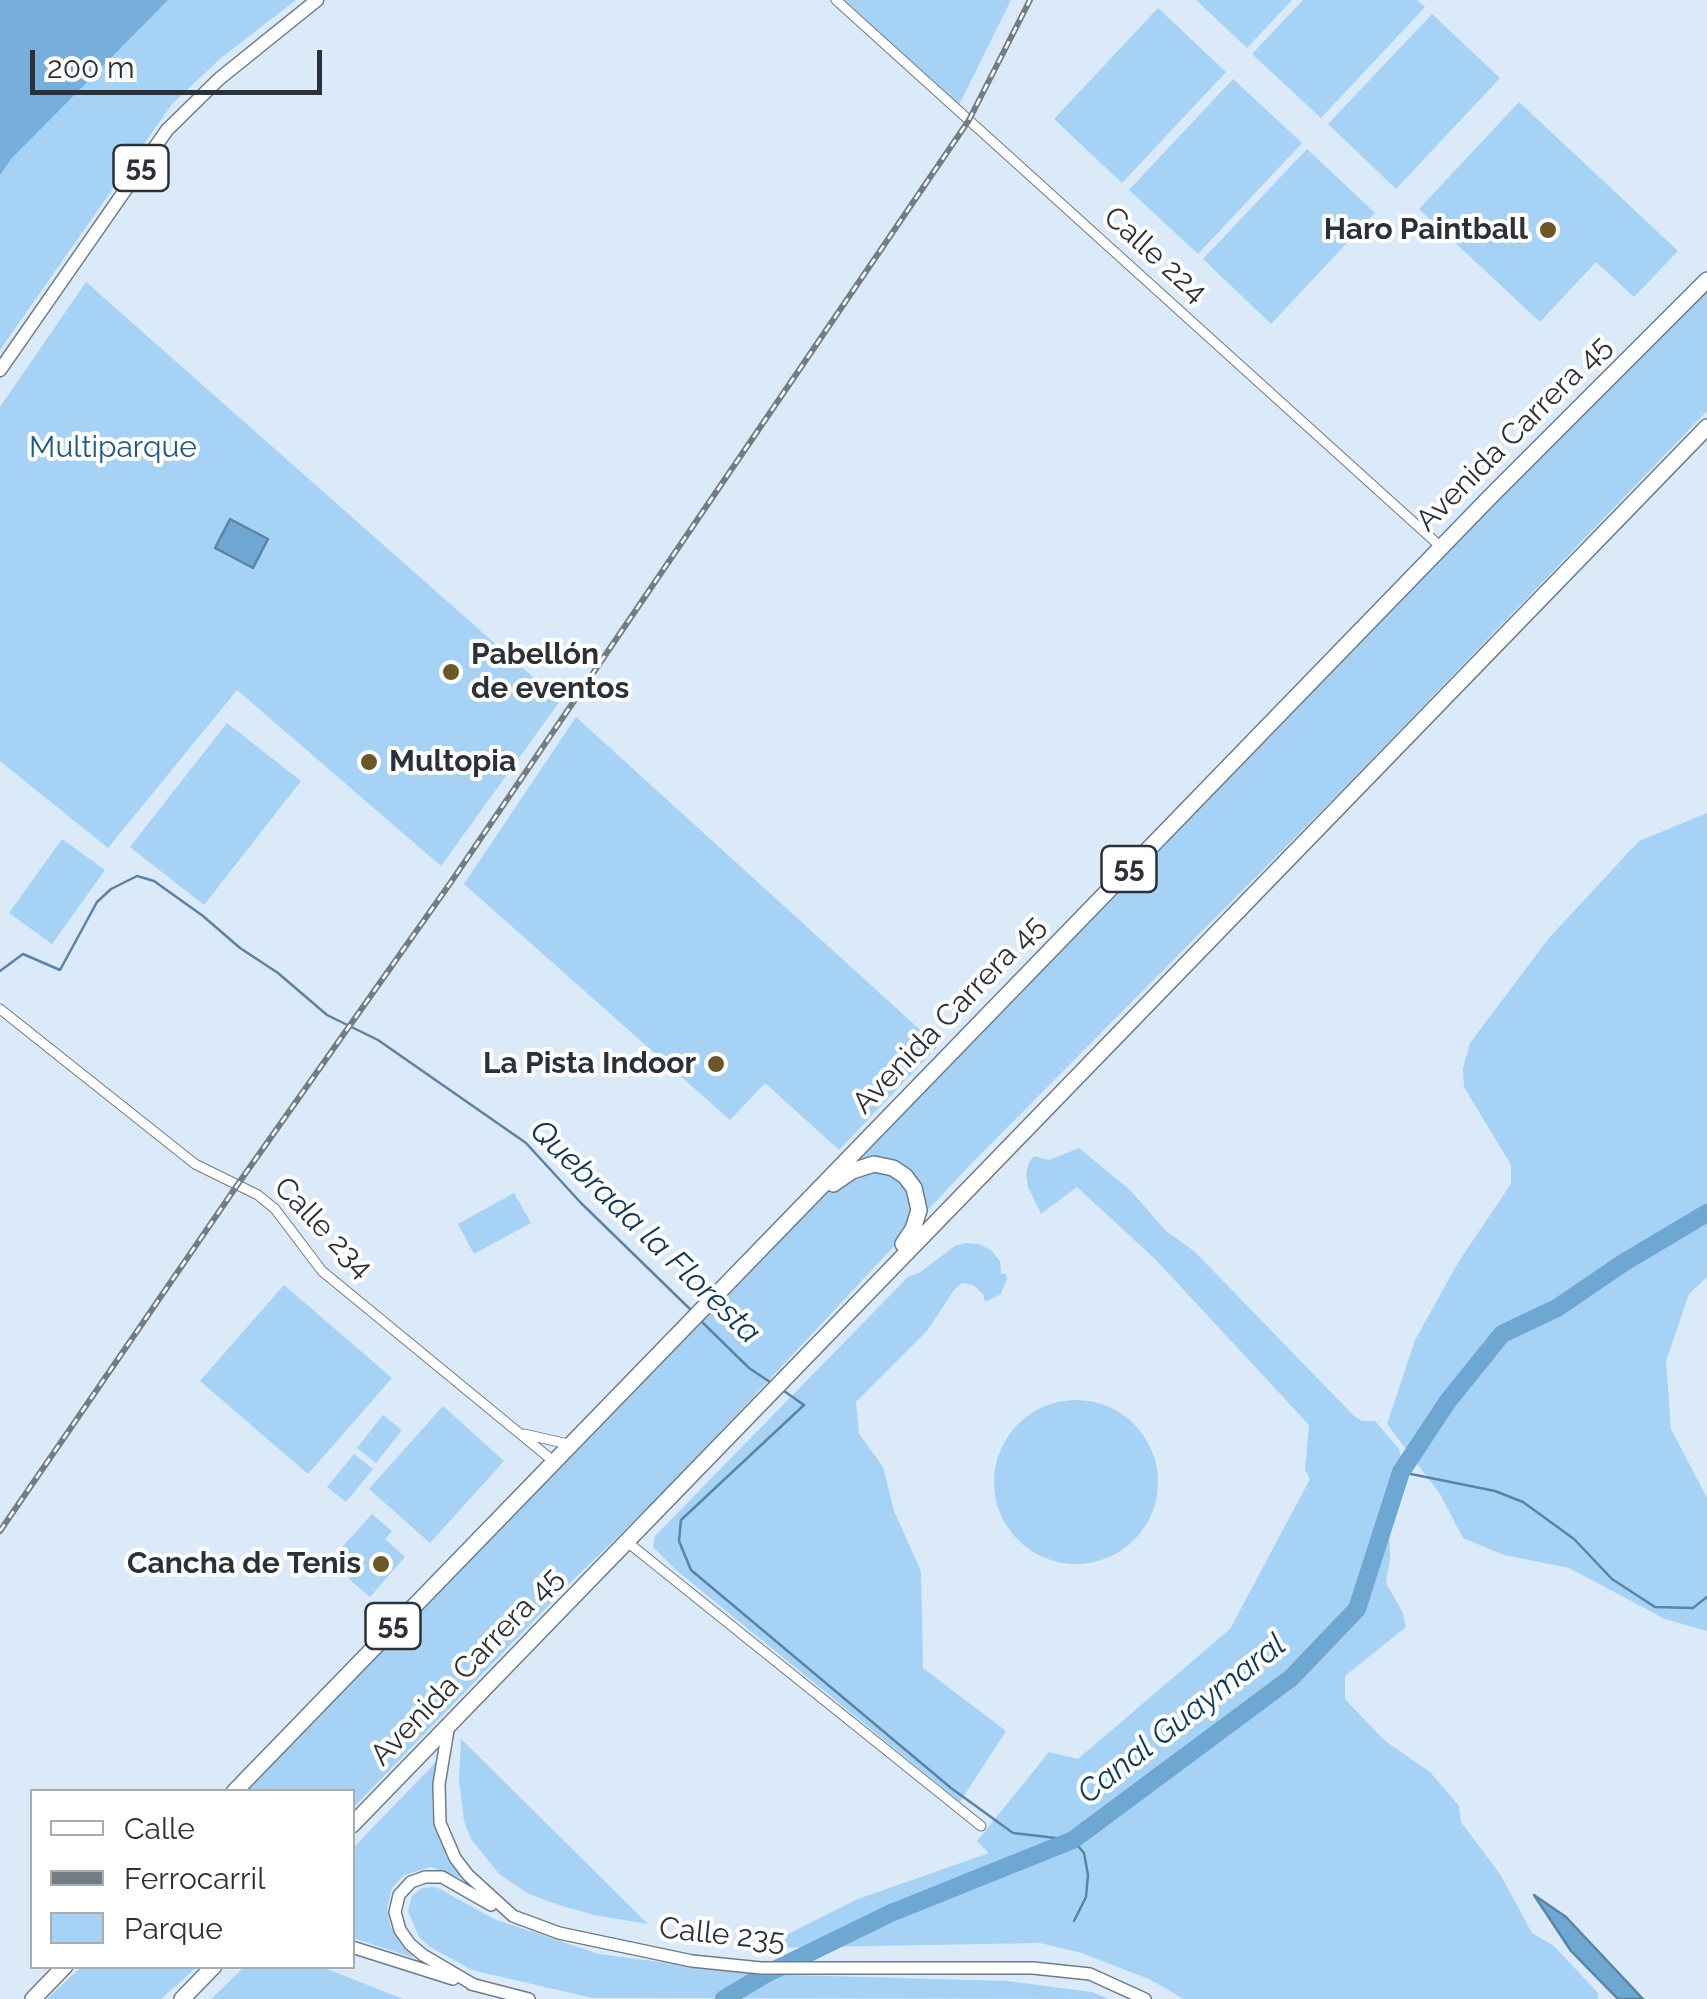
<!DOCTYPE html>
<html>
<head>
<meta charset="utf-8">
<style>
	body { margin:0 }
	#map { position:relative; width:1707px; height:1999px; overflow:hidden; background:#daeaf8; font-family:Raleway,sans-serif }
	canvas { display:block }
	.legend { position:absolute; left:30px; top:1789px; width:325px; height:180px; box-sizing:border-box; background:#fff; border:2px solid #aaadaf; margin:0; padding:12px 18px; list-style:none; font-size:30px; color:#2b3136 }
	.legend li { display:flex; align-items:center; gap:20px; height:50px }
	.legend b { width:50px; border:2px solid #aaadaf }
	.scale { position:absolute; left:30px; top:50px; width:292px; height:45px; box-sizing:border-box; border:5px solid #2b3136; border-top:0; padding-left:12px; font-size:30px; line-height:35px; white-space:nowrap; color:#2b3136; -webkit-text-stroke:8px #fff; paint-order:stroke }
</style>
</head>
<body>
<div id="map">
<canvas width="1707" height="1999"></canvas>
<ul class="legend">
<li><b style="height:12px;background:#fff"></b>Calle</li>
<li><b style="height:12px;background:#727c84"></b>Ferrocarril</li>
<li><b style="height:28px;background:#a6d2f6"></b>Parque</li>
</ul>
<div class="scale">200 m</div>
</div>
<script>
const context = document.querySelector('canvas').getContext('2d');
context.lineJoin = 'round';
function fillPath(path, color) {
  context.fillStyle = color;
  context.fill(path, 'evenodd');
}
function poly(rows) {
  const path = new Path2D();
  for (const r of rows) {
    if (r.length === 3) {
      path.moveTo(r[0] + r[2], r[1]);
      path.arc(r[0], r[1], r[2], 0, 2 * Math.PI);
      continue;
    }
    path.moveTo(r[0], r[1]);
    for (let i = 2; i < r.length; i += 2) path.lineTo(r[i], r[i + 1]);
  }
  return path;
}
function stroke(path, color, width, dash) {
  context.strokeStyle = color;
  context.lineWidth = width;
  context.lineCap = dash ? 'butt' : 'round';
  context.setLineDash(dash || []);
  context.stroke(path);
}
function label(font, color, halo, rows, align = 'center') {
  context.font = font + ' Raleway,sans-serif';
  context.lineWidth = 8;
  context.setLineDash([]);
  context.textBaseline = 'middle';
  context.strokeStyle = halo;
  context.fillStyle = color;
  for (const [text, x, y, turn = 0] of rows) {
    context.save();
    context.translate(x, y);
    context.rotate((+turn || 0) * Math.PI / 180);
    context.textAlign = isNaN(turn) ? turn : align;
    if (halo) context.strokeText(text, 0, 0);
    context.fillText(text, 0, 0);
    context.restore();
  }
}
fillPath(poly([
	[0,0,296,0,221,58,172,104,0,350],
	[840,0,1011,0,958,107],
	[1196,0,1292,0,1247,48],
	[1303,0,1417,0,1425,7,1321,118,1252,54],
	[1158,8,1226,72,1122,183,1054,119],
	[1432,14,1500,78,1396,189,1328,124],
	[1233,79,1302,143,1198,254,1129,190],
	[1519,102,1678,251,1634,297,1596,262,1540,322,1419,209],
	[1307,149,1375,213,1271,324,1203,259],
	[86,282,560,701,441,866,237,690,108,848,0,761,0,407],
	[1707,289,1707,411,1351,781,969,1166,669,1487,570,1583,353,1808,352,1792,243,1792,1456,542],
	[576,717,938,1046,839,1150,765,1083,730,1120,464,884],
	[227,723,301,781,204,905,130,847],
	[1707,813,1707,1277,1689,1294,1666,1361,1671,1429,1707,1498,1707,1631,1665,1619,1569,1568,1504,1555,1463,1538,1440,1494,1387,1424,1415,1340,1459,1261,1511,1184,1511,1165,1464,1087,1463,1068,1470,1043,1549,938,1639,841],
	[62,839,105,870,52,944,9,913],
	[1079,1148,1129,1189,1166,1231,1194,1251,1354,1416,1362,1421,1375,1421,1399,1449,1405,1475,1389,1526,1390,1558,1386,1583,1402,1611,1406,1627,1345,1676,1345,1699,1385,1741,1430,1772,1459,1806,1461,1822,1500,1874,1532,1933,1554,1946,1598,1993,1598,1999,1184,1999,1151,1980,1082,1953,1040,1943,760,1948,858,1899,989,1853,977,1841,1049,1752,1078,1759,1230,1629,1310,1479,1305,1470,1309,1425,1156,1260,1077,1187,1041,1214,1028,1187,1026,1174,1029,1162,1034,1156,1049,1160],
	[514,1193,531,1223,474,1254,458,1224],
	[965,1243,979,1244,991,1250,1000,1261,1001,1274,1006,1274,1007,1279,1001,1294,985,1302,983,1294,973,1285,962,1283,954,1290,927,1331,856,1402,859,1434,883,1467,894,1511,921,1571,923,1668,1006,1731,960,1802,676,1570,653,1547,655,1536,908,1277,919,1273,955,1246],
	[284,1285,392,1378,308,1474,200,1381],
	[1076,1482,82],
	[443,1406,504,1461,430,1543,369,1489],
	[383,1415,402,1430,376,1463,357,1448],
	[354,1454,373,1469,346,1502,327,1487],
	[372,1514,392,1531,385,1539,405,1557,370,1597,349,1579,356,1571,336,1554],
	[461,1739,648,1924,594,1915,559,1905,529,1894,499,1874,471,1839,464,1821,459,1780],
	[437,1761,432,1803,433,1822,448,1860,463,1879,431,1867,404,1875,392,1888,387,1908,391,1928,414,1958,353,1938,353,1848],
	[436,1887,494,1919,599,1954,753,1974,1007,1981,1092,1992,1108,1999,592,1998,472,1970,430,1947,419,1937,408,1911,412,1896,422,1888],
	[81,1967,81,1966,197,1967,161,1999,47,1999],
	[244,1967,322,1967,403,1999,211,1999]
]), '#a6d2f6');
fillPath(poly([
	[0,0,168,0,11,159,0,175]
]), '#76afdb');
const water = poly([
	[230,519,268,539,253,568,215,548,230,519],
	[1534,1895,1566,1917,1643,1999,1618,1999,1571,1951,1534,1895]
]);
fillPath(water, '#6ea7d2');
stroke(water, '#5a84a3', 2.5);
stroke(poly([
	[0,971,23,954,60,970,97,902,111,889,137,876,154,881,203,916,240,948,278,973,327,1015,378,1040,526,1143,581,1203,692,1311],
	[700,1320,749,1368,773,1384],
	[784,1391,804,1405,681,1520,679,1541,691,1570,951,1788,1013,1833,1073,1840,1084,1853,1088,1875,1086,1897,1074,1921],
	[1401,1472,1495,1491,1523,1502,1574,1539,1612,1579,1655,1607,1693,1608,1707,1597]
]), '#5a84a3', 2.5);
stroke(poly([
	[724,1999,764,1975,891,1913,1073,1840,1291,1678,1357,1609,1401,1472,1448,1401,1502,1334,1557,1308,1623,1263,1707,1213]
]), '#6ea7d2', 18);
const street = poly([
	[836,0,1441,547],
	[0,1009,195,1164,258,1195,275,1209,322,1271,552,1460],
	[524,1434,568,1444],
	[626,1541,981,1826]
]);
const secondary = poly([
	[449,1724,439,1784,440,1823,455,1858,468,1875,513,1916,559,1933,692,1961,761,1968,1033,1968,1090,1974,1145,1999],
	[352,1947,453,1979],
	[471,1984,529,1999],
	[474,1985,423,1955,410,1944,400,1930,395,1912,399,1895,411,1882,425,1877,442,1877,491,1905]
]);
const primary = poly([
	[0,370,167,130,219,79,317,0]
]);
const highway = poly([
	[833,1184,852,1171,874,1164,893,1168,905,1176,914,1188,919,1210,913,1229,903,1244],
	[234,1792,1491,496,1707,280],
	[352,1825,1707,427],
	[33,1999,65,1966],
	[182,1999,214,1966]
]);
stroke(street, '#6d7c88', 11);
stroke(secondary, '#6d7c88', 14);
stroke(primary, '#6d7c88', 15);
stroke(highway, '#6d7c88', 18);
stroke(street, '#fff', 9);
stroke(secondary, '#fff', 11);
stroke(primary, '#fff', 12);
stroke(highway, '#fff', 15);
const rail = poly([
	[0,1531,238,1184,451,882,969,120,1030,0]
]);
stroke(rail, '#727c84', 6);
stroke(rail, '#fff', 2.5, [8]);
for (const [x, y, r, color] of [
	[1548,230,10,"#685926"],
	[451,672,10,"#685926"],
	[369,762,10,"#685926"],
	[716,1064,10,"#685926"],
	[381,1564,10,"#685926"]
]) {
  const dot = new Path2D();
  dot.arc(x, y, r, 0, 2 * Math.PI);
  context.fillStyle = color;
  context.fill(dot);
  stroke(dot, '#fff', 4);
}
for (const [x, y, w] of [
	[141,168,55],
	[1129,869,55],
	[393,1626,55]
]) {
  const box = new Path2D();
  box.roundRect(x - w / 2, y - 23, w, 46, 8);
  context.fillStyle = '#fff';
  context.fill(box);
  stroke(box, '#2b3136', 2.5);
}
label('bold 28px', '#2b3136', null, [
	["55",141,168],
	["55",1129,869],
	["55",393,1626]
]);
label('bold 30px', '#2b3136', '#fff', [
	["Haro Paintball",1528,230],
	["Pabellón",471,655,"left"],
	["de eventos",471,689,"left"],
	["Multopia",389,762,"left"],
	["La Pista Indoor",696,1064],
	["Cancha de Tenis",361,1564]
], 'right');
label('30px', '#2b3136', '#fff', [
	["Calle 224",1155,255,42],
	["Avenida Carrera 45",1514,434,-45],
	["Avenida Carrera 45",949,1015,-46],
	["Calle 234",323,1228,46],
	["Avenida Carrera 45",467,1667,-46],
	["Calle 235",722,1935,6]
]);
label('30px', '#1b5b85', '#fff', [
	["Multiparque",113,448]
]);
label('italic 32px', '#0f3b59', '#fff', [
	["Quebrada la Floresta",645,1232,44],
	["Canal Guaymaral",1182,1719,-38]
]);
</script>
</body>
</html>
